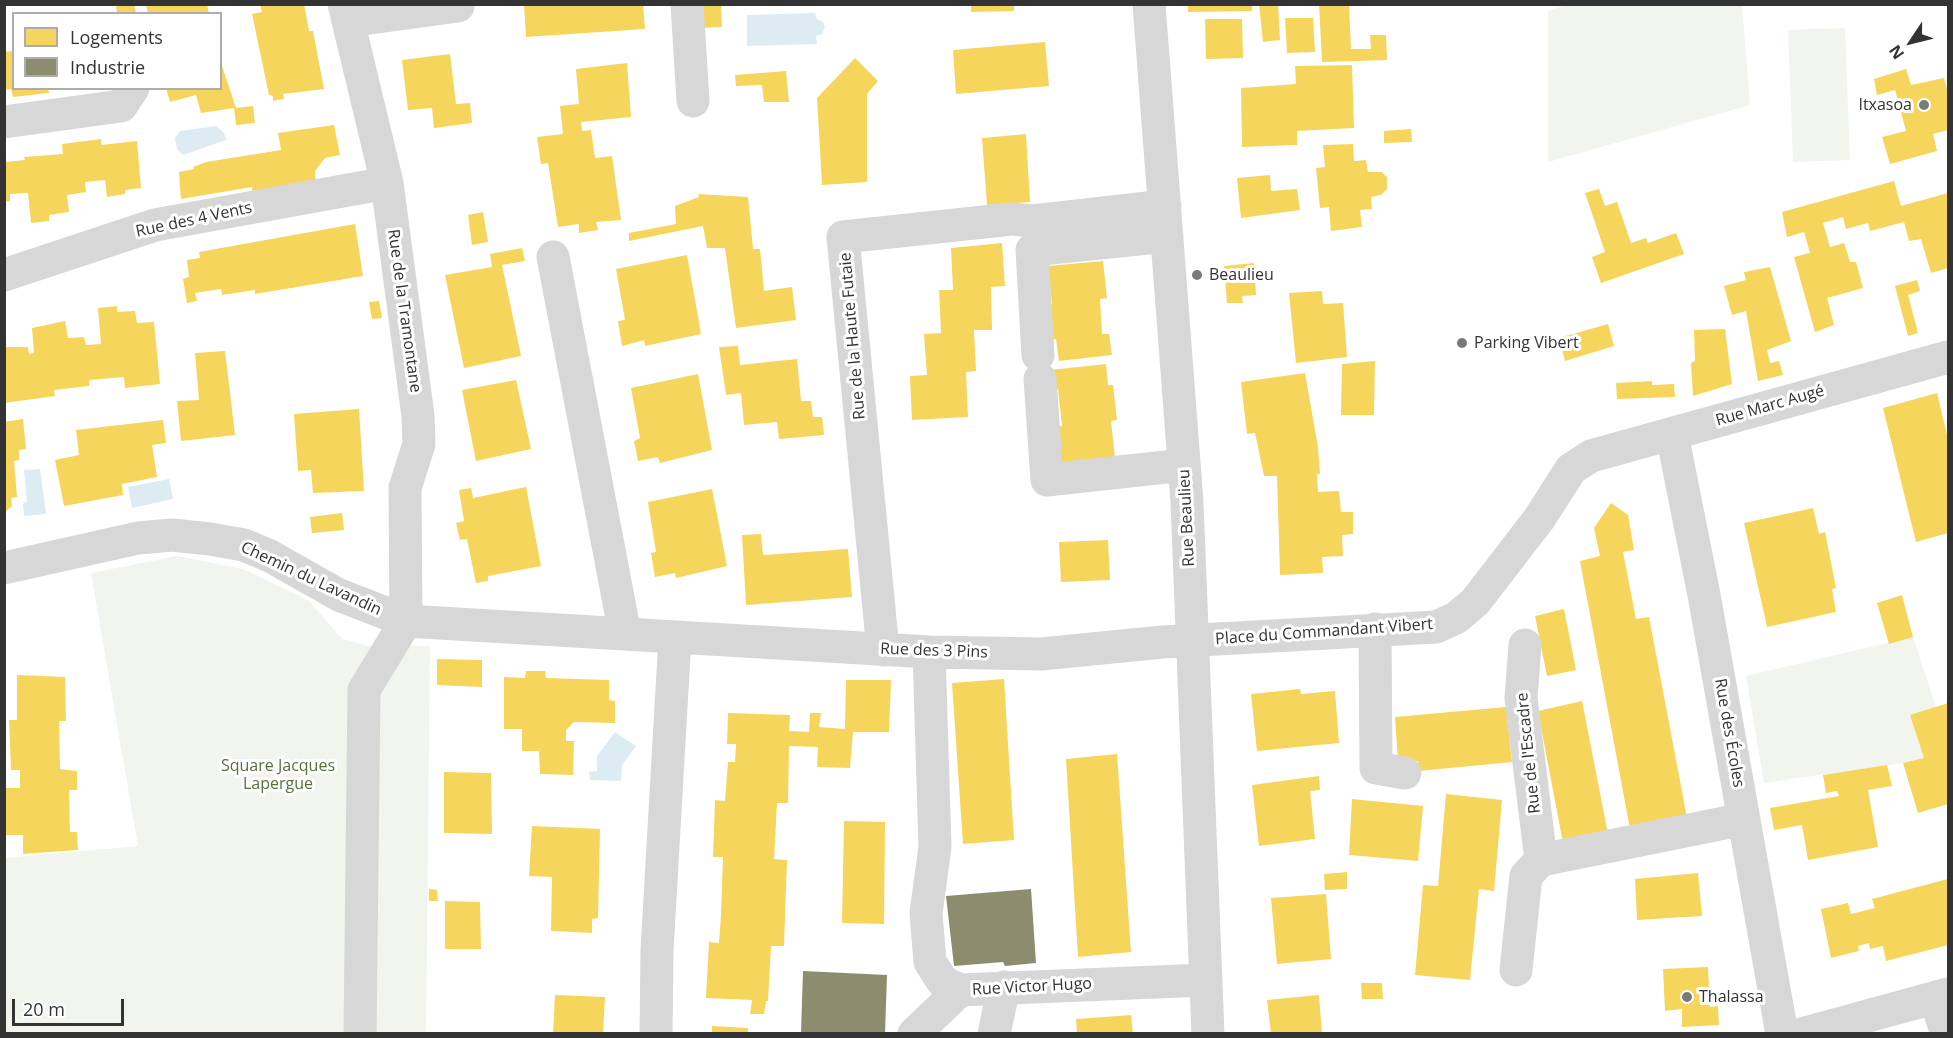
<!DOCTYPE html>
<html>
<head>
<meta charset="utf-8">
<style>
	body { margin:0 }
	#map { position:relative; width:1953px; height:1038px; overflow:hidden; background:#fff; font-family:"Open Sans",sans-serif }
	canvas { display:block }
	.frame { position:absolute; inset:0; border:6px solid #333; pointer-events:none }
	.legend { position:absolute; left:12px; top:12px; width:210px; height:78px; box-sizing:border-box; background:#fff; border:2px solid #adadad; margin:0; padding:8px 10px; list-style:none; font-size:18px; color:#333 }
	.legend li { display:flex; align-items:center; gap:12px; height:30px }
	.legend b { width:30px; border:2px solid #adadad }
	.north { position:absolute; left:1881px; top:12px; width:60px; height:60px; -webkit-text-stroke:4px #fff; paint-order:stroke; rotate:235deg; font-size:16px; font-weight:700; line-height:24px; text-align:center; color:#333 }
	.north::after { content:''; display:block; margin:auto; width:21px; height:27px; background:#333; clip-path:polygon(50% 0,100% 100%,50% 72%,0 100%) }
	.scale { position:absolute; left:12px; top:999px; width:112px; height:27px; box-sizing:border-box; border:3px solid #333; border-top:0; padding-left:8px; font-size:18px; line-height:21px; white-space:nowrap; color:#333; -webkit-text-stroke:4px #fff; paint-order:stroke }
</style>
</head>
<body>
<div id="map">
<canvas width="1953" height="1038"></canvas>
<div class="frame"></div>
<ul class="legend">
<li><b style="height:16px;background:#f6d55c"></b>Logements</li>
<li><b style="height:16px;background:#8c8c6e"></b>Industrie</li>
</ul>
<div class="north">N</div>
<div class="scale">20 m</div>
</div>
<script>
const context = document.querySelector('canvas').getContext('2d');
context.lineJoin = 'round';
function fillPath(path, color) {
  context.fillStyle = color;
  context.fill(path, 'evenodd');
}
function poly(rows) {
  const path = new Path2D();
  for (const r of rows) {
    path.moveTo(r[0], r[1]);
    for (let i = 2; i < r.length; i += 2) path.lineTo(r[i], r[i + 1]);
  }
  return path;
}
function stroke(path, color, width, dash) {
  context.strokeStyle = color;
  context.lineWidth = width;
  context.lineCap = dash ? 'butt' : 'round';
  context.setLineDash(dash || []);
  context.stroke(path);
}
function label(font, color, halo, rows, align = 'center') {
  context.font = font + ' "Open Sans",sans-serif';
  context.lineWidth = 6;
  context.setLineDash([]);
  context.textBaseline = 'middle';
  context.strokeStyle = halo;
  context.fillStyle = color;
  for (const [text, x, y, turn = 0] of rows) {
    context.save();
    context.translate(x, y);
    context.rotate((+turn || 0) * Math.PI / 180);
    context.textAlign = isNaN(turn) ? turn : align;
    if (halo) context.strokeText(text, 0, 0);
    context.fillText(text, 0, 0);
    context.restore();
  }
}
fillPath(poly([
	[1569,4,1742,5,1750,105,1548,162,1548,11],
	[1845,28,1850,160,1793,162,1788,30],
	[177,556,243,569,283,588,309,601,342,639,369,646,430,646,426,1033,5,1034,5,858,138,846,91,573],
	[1913,637,1936,707,1910,715,1924,758,1903,763,1764,783,1746,676]
]), '#f1f5ed');
fillPath(poly([
	[815,13,817,19,823,22,825,27,822,34,816,36,817,44,747,46,747,15],
	[216,126,224,133,226,140,183,155,177,149,175,138,180,131],
	[40,469,46,514,24,516,23,504,27,502,24,470],
	[169,479,173,499,132,508,128,487],
	[615,732,636,746,622,765,621,781,590,780,589,772,597,771,597,756]
]), '#ddebf3');
fillPath(poly([
	[122,4,134,4,136,14,117,14,116,7],
	[146,4,207,4,209,14,148,14],
	[260,4,304,4,309,31,313,31,324,89,283,94,284,99,273,101,273,96,269,95,252,14,262,12],
	[524,4,643,4,645,29,526,37],
	[700,4,721,4,722,27,700,28],
	[971,4,1014,4,1014,11,971,12],
	[1188,4,1252,4,1252,11,1188,12],
	[1259,4,1278,4,1280,40,1263,42],
	[1319,4,1349,4,1351,49,1371,49,1370,35,1386,35,1387,60,1322,62],
	[1285,18,1313,18,1315,52,1287,53],
	[1205,19,1242,19,1243,58,1206,59],
	[1045,42,1049,86,956,94,953,50],
	[14,51,14,88,48,88,49,93,13,97,11,89,4,90,4,52],
	[450,54,456,104,470,103,472,123,434,128,432,108,408,110,402,60],
	[855,58,878,81,867,94,867,182,822,185,817,98],
	[221,63,236,108,253,106,255,123,236,125,234,108,201,113,196,95,170,102,166,88,220,88],
	[627,63,631,117,581,122,582,131,591,130,595,158,612,156,621,220,596,222,598,230,579,233,579,224,558,227,548,163,541,164,537,137,563,134,560,106,579,104,576,69],
	[1352,65,1354,128,1297,131,1297,145,1242,147,1241,88,1296,84,1295,66],
	[1906,69,1911,85,1944,78,1948,93,1948,130,1933,134,1937,151,1890,164,1882,137,1906,131,1895,90,1877,95,1874,79],
	[786,71,789,102,764,102,762,85,736,86,735,75],
	[334,125,340,155,325,158,315,171,316,186,253,197,252,187,181,199,179,172,194,169,193,167,206,162,281,150,278,133],
	[1411,129,1412,142,1384,143,1384,131],
	[1026,134,1030,202,987,205,982,138],
	[101,139,101,145,137,141,141,188,125,190,125,194,107,197,105,180,85,182,86,192,67,195,69,212,49,215,49,221,31,223,28,193,10,194,10,201,4,202,4,162,25,160,24,157,63,154,62,144],
	[1353,144,1354,161,1366,160,1368,172,1382,172,1387,177,1387,189,1381,195,1371,197,1372,209,1360,210,1362,227,1331,231,1329,207,1320,208,1316,168,1325,167,1323,145],
	[1270,175,1271,191,1297,189,1300,210,1241,218,1237,178],
	[1894,181,1901,206,1948,193,1948,268,1931,273,1921,239,1909,241,1904,222,1870,231,1868,223,1846,229,1843,217,1823,223,1830,247,1844,243,1850,262,1856,262,1863,288,1827,298,1834,325,1815,332,1794,257,1810,253,1804,232,1787,237,1782,212],
	[1599,189,1605,206,1617,202,1631,243,1646,238,1648,243,1676,233,1684,254,1601,283,1592,257,1605,252,1585,193],
	[698,194,748,197,753,249,760,249,764,291,792,287,796,320,736,328,725,248,707,248,703,226,629,241,629,233,676,224,675,206,699,197],
	[483,212,488,242,472,245,468,215],
	[355,224,363,276,255,294,255,290,222,295,221,289,195,293,197,301,187,303,183,279,189,277,187,260,200,258,199,252],
	[1002,243,1005,286,991,287,992,330,974,330,976,371,966,372,968,417,912,420,910,376,927,375,924,334,941,333,939,290,953,290,951,248],
	[522,248,525,261,502,265,521,356,464,368,445,275,492,267,490,254],
	[687,255,701,334,645,346,644,340,622,346,618,321,625,320,616,269],
	[1103,261,1107,298,1100,299,1102,334,1109,334,1112,355,1059,361,1056,339,1047,340,1044,304,1052,304,1048,266],
	[1254,263,1256,295,1242,296,1243,303,1227,303,1224,266],
	[1770,267,1791,341,1767,350,1770,363,1779,361,1783,375,1758,381,1746,311,1732,315,1724,286,1746,280,1744,272],
	[1917,280,1920,291,1908,295,1918,333,1908,336,1895,286],
	[1322,291,1323,304,1343,303,1347,357,1296,363,1289,293],
	[379,301,382,318,372,319,369,302],
	[117,306,117,312,135,311,137,323,154,322,160,384,125,388,124,377,89,380,89,386,54,390,55,396,4,403,4,347,28,347,29,354,34,353,32,328,65,321,68,338,84,337,86,345,101,344,98,308],
	[1608,324,1614,346,1565,361,1559,338],
	[1725,329,1732,384,1693,396,1691,363,1695,361,1694,330],
	[738,346,740,365,797,359,801,401,811,401,813,417,822,417,824,435,779,439,777,422,744,425,741,393,726,395,719,347],
	[225,351,235,435,181,441,177,401,199,400,195,353],
	[1375,361,1374,415,1341,415,1342,364],
	[1106,364,1108,385,1113,385,1117,420,1111,421,1115,458,1059,464,1056,427,1062,426,1058,389,1052,390,1050,370],
	[1305,373,1318,447,1320,474,1317,474,1318,492,1339,491,1341,512,1353,512,1353,534,1342,535,1343,556,1322,557,1323,573,1280,575,1277,476,1264,476,1255,433,1247,434,1241,382],
	[698,374,712,450,660,463,658,457,638,461,634,441,640,438,631,388],
	[516,380,531,449,476,461,462,390],
	[1652,381,1652,385,1674,384,1675,397,1617,399,1616,383],
	[1937,393,1948,439,1948,533,1916,542,1883,408],
	[359,409,364,491,313,493,311,470,298,471,294,414],
	[23,419,26,449,19,450,19,460,14,461,17,497,11,498,12,506,4,513,4,422],
	[163,420,166,443,152,445,157,477,122,484,123,495,64,506,55,460,79,455,76,430],
	[526,487,541,566,488,576,488,581,476,583,467,539,460,540,456,523,464,521,459,490,471,488,473,498],
	[712,489,727,566,676,578,675,573,655,577,651,553,656,552,648,502],
	[1611,503,1628,515,1634,550,1623,552,1636,619,1649,617,1687,818,1630,829,1580,561,1600,556,1594,528],
	[1813,508,1819,534,1825,532,1836,588,1832,589,1836,612,1767,627,1744,523],
	[342,513,344,530,312,533,310,517],
	[761,534,763,555,848,549,852,597,746,605,742,535],
	[1108,540,1110,580,1061,582,1059,542],
	[1902,595,1913,637,1889,644,1877,603],
	[1564,609,1576,670,1547,676,1535,616],
	[437,659,482,660,482,687,437,685],
	[526,671,545,671,546,678,609,680,609,700,615,701,615,723,574,722,566,730,566,741,574,741,573,775,540,774,539,751,522,751,522,729,504,729,504,677,525,678],
	[17,675,65,677,66,721,59,721,60,769,77,771,77,790,69,790,70,832,77,832,78,850,23,854,23,835,4,835,4,788,20,788,20,770,11,770,9,720,17,720],
	[1004,679,1014,840,963,844,952,683],
	[846,680,891,680,889,732,853,732,850,768,817,767,818,747,789,746,788,803,777,803,774,859,787,860,784,946,771,946,768,1001,766,1001,764,1014,750,1014,752,1000,706,998,709,942,719,943,721,915,723,857,713,857,715,800,725,801,728,762,735,762,736,744,727,744,728,713,790,715,789,731,809,732,810,713,821,713,819,727,845,729],
	[1300,689,1301,694,1335,691,1339,743,1257,751,1251,694],
	[1582,701,1608,834,1563,843,1538,711],
	[1948,703,1948,804,1918,813,1903,763,1924,758,1910,715],
	[1506,707,1512,762,1419,771,1418,761,1398,761,1395,717],
	[1117,754,1131,952,1078,957,1066,759],
	[1887,765,1892,786,1868,790,1878,847,1808,860,1802,825,1774,830,1770,808,1839,796,1837,791,1826,793,1823,775],
	[444,772,491,773,492,834,444,833],
	[1319,776,1320,790,1310,791,1315,839,1259,846,1252,785],
	[1446,794,1502,800,1494,891,1479,889,1470,980,1415,975,1423,885,1438,886],
	[1352,799,1423,806,1418,861,1349,855],
	[844,821,885,822,884,924,842,923],
	[532,826,600,829,598,918,592,919,592,933,551,931,552,877,529,876],
	[1347,872,1347,889,1325,890,1324,874],
	[1698,873,1702,916,1637,920,1635,879],
	[1948,879,1948,945,1886,961,1883,946,1870,949,1869,943,1858,946,1859,951,1831,958,1821,909,1848,903,1851,914,1875,908,1872,899],
	[429,889,437,890,438,901,429,901],
	[1326,894,1331,959,1277,964,1271,898],
	[445,901,480,902,481,949,445,949],
	[1708,967,1710,1007,1718,1006,1719,1025,1682,1027,1682,1009,1665,1011,1663,969],
	[1361,983,1382,983,1383,999,1362,999],
	[555,995,605,997,603,1034,553,1034],
	[1319,995,1322,1034,1271,1034,1267,1000],
	[1131,1015,1133,1034,1077,1034,1076,1019],
	[712,1026,748,1028,748,1034,712,1034]
]), '#f6d55c');
fillPath(poly([
	[1031,889,1036,963,1005,966,1003,962,954,966,946,896],
	[803,971,887,975,885,1034,801,1032]
]), '#8c8c6e');
stroke(poly([
	[344,4,387,183,418,416,419,444,405,488,406,621],
	[687,4,693,101],
	[1149,4,1187,502,1208,1034],
	[348,21,458,6],
	[4,122,121,106,133,88],
	[553,257,625,634],
	[4,275,155,225,387,183],
	[1038,355,1032,250,1167,236],
	[1040,379,1047,480,1184,465],
	[1672,434,1704,595,1782,1034],
	[4,568,138,538,172,535,210,539,244,545,270,556,339,595,406,621,929,652,1041,654,1163,642,1436,627,1456,618,1475,602,1539,519,1571,469,1591,456,1948,357],
	[1375,629,1376,768,1405,773],
	[883,650,843,237,1012,219,1033,221,1165,206],
	[929,652,935,847,926,913,930,962,943,982,960,990,1206,980],
	[1541,860,1744,819],
	[1516,970,1526,876,1541,860,1521,698,1525,645],
	[1935,998,1947,1034],
	[360,1034,364,690,406,621],
	[656,1034,657,950,675,638],
	[914,1034,960,990],
	[994,1034,1004,987],
	[1802,1034,1948,994]
]), '#d7d7d7', 33);
for (const [x, y, r, color] of [
	[1924,105,6,"#7a7a7a"],
	[1197,275,6,"#7a7a7a"],
	[1462,343,6,"#7a7a7a"],
	[1687,997,6,"#7a7a7a"]
]) {
  const dot = new Path2D();
  dot.arc(x, y, r, 0, 2 * Math.PI);
  context.fillStyle = color;
  context.fill(dot);
  stroke(dot, '#fff', 2);
}
label('16px', '#333', '#fff', [
	["Itxasoa",1912,105,"right"],
	["Beaulieu",1209,275],
	["Parking Vibert",1474,343],
	["Thalassa",1699,997]
], 'left');
label('16px', '#333', '#fff', [
	["Rue des 4 Vents",194,220,-12],
	["Rue de la Tramontane",404,311,82],
	["Rue de la Haute Futaie",853,336,-95],
	["Rue Marc Augé",1770,406,-16],
	["Rue Beaulieu",1187,518,-93],
	["Chemin du Lavandin",311,579,25],
	["Place du Commandant Vibert",1324,632,-4],
	["Rue des 3 Pins",934,651,2],
	["Rue des Écoles",1729,733,80],
	["Rue de l'Escadre",1529,753,-96],
	["Rue Victor Hugo",1032,987,-3]
]);
label('16px', '#56703f', '#fff', [
	["Square Jacques",278,766],
	["Lapergue",278,784]
]);
</script>
</body>
</html>
